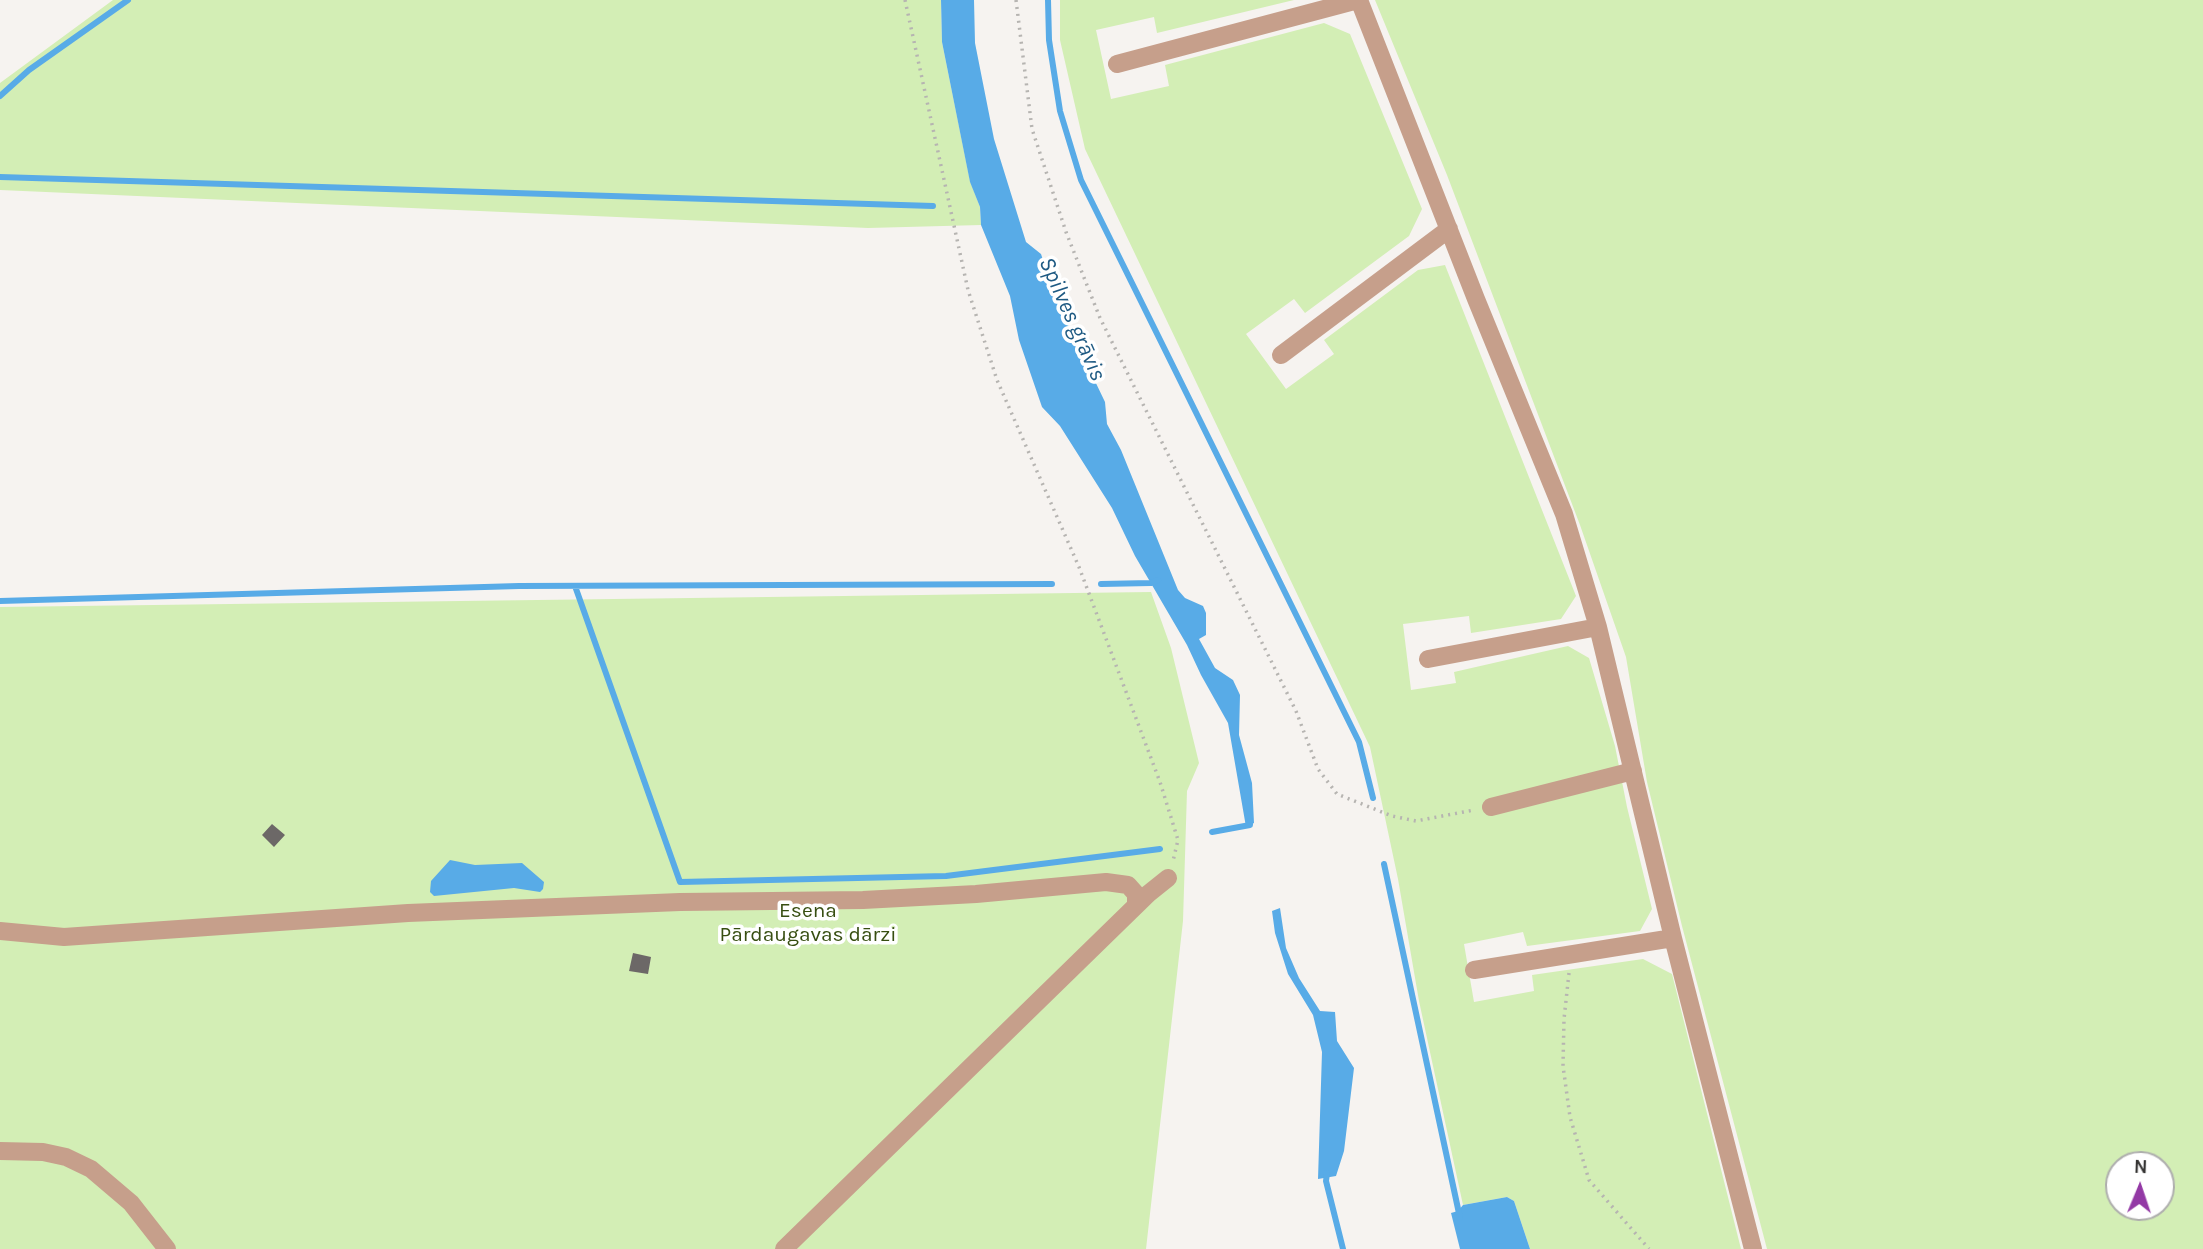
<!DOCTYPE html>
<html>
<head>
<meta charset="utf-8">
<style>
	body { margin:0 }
	#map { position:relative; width:2203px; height:1249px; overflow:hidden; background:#f6f3f0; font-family:Karla,sans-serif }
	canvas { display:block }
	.north { position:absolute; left:2105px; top:1151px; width:70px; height:70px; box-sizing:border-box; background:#fff; border:2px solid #aeaead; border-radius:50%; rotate:2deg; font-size:19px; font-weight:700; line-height:28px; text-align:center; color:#353433 }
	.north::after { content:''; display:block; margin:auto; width:24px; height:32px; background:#9339a5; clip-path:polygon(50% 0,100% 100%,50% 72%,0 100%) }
</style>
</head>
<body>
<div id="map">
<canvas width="2203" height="1249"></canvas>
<div class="north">N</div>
</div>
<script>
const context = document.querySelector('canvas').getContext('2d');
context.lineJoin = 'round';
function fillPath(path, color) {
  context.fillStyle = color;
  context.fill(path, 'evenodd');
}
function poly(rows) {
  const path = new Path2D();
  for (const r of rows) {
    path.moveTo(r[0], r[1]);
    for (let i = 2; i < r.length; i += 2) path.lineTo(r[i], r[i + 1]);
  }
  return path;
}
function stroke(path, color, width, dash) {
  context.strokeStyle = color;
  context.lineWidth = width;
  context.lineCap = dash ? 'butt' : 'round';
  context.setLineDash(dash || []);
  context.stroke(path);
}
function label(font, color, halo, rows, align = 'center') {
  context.font = font + ' Karla,sans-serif';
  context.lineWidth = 7;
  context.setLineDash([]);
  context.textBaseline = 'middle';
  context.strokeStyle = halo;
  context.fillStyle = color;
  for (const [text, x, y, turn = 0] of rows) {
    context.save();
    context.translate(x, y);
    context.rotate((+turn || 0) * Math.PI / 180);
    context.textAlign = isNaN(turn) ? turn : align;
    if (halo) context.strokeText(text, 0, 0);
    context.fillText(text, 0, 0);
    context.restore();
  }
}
fillPath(poly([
	[113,0,941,0,942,42,970,181,980,207,981,225,868,228,0,190,0,83],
	[1060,0,1294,0,1157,33,1154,17,1096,30,1111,99,1169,86,1165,65,1324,23,1350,34,1422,209,1409,236,1305,313,1294,299,1246,334,1286,389,1334,354,1324,340,1418,270,1445,265,1576,596,1561,619,1471,633,1469,616,1403,624,1411,690,1456,683,1454,672,1568,646,1589,658,1615,746,1627,807,1652,909,1640,931,1527,946,1523,932,1464,944,1474,1002,1534,991,1532,975,1643,959,1672,974,1741,1249,1530,1249,1514,1201,1507,1197,1463,1205,1419,1001,1398,879,1370,747,1085,149,1060,40],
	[1375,0,2203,0,2203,1249,1767,1249,1682,926,1647,782,1626,657,1580,525,1447,175],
	[2119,1165,2161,1165,2161,1207,2119,1207],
	[1151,592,1171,648,1199,763,1187,791,1183,921,1146,1249,0,1249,0,607]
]), '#d3eeb5');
fillPath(poly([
	[941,0,974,0,975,43,994,139,1026,242,1041,254,1057,302,1105,402,1107,424,1121,450,1178,590,1185,598,1203,606,1206,613,1206,635,1199,639,1215,668,1233,680,1240,695,1239,735,1252,783,1254,823,1246,827,1228,723,1201,675,1187,645,1135,556,1112,508,1060,426,1042,407,1019,340,1010,296,981,225,980,207,970,182,942,42],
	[450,860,475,865,522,863,544,882,543,889,540,892,514,888,434,896,430,892,431,881],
	[1280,908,1286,948,1299,978,1320,1011,1335,1012,1337,1041,1354,1068,1344,1151,1336,1176,1318,1179,1322,1052,1313,1015,1288,974,1275,933,1272,911],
	[1507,1197,1514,1201,1530,1249,1460,1249,1451,1213,1458,1211,1463,1205]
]), '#58abe7');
stroke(poly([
	[1048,0,1049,40,1060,111,1081,180,1359,742,1373,798],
	[0,96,29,70,128,0],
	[0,177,933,206],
	[1101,584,1151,583,1158,580],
	[575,586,680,882,946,876,1160,849],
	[0,601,519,586,1052,584],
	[1212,832,1250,825,1250,821],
	[1384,864,1460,1218],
	[1327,1173,1326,1181,1343,1249]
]), '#58abe7', 6);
fillPath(poly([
	[272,824,285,835,274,847,262,835],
	[633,953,651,957,648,974,629,971]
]), '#6c6867');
stroke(poly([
	[905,0,968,290,997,380,1079,567,1160,782,1178,840,1173,861],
	[1016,0,1032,129,1066,232,1100,318,1296,711,1318,769,1337,794,1392,816,1416,821,1474,810],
	[1569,973,1564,1019,1563,1066,1570,1117,1589,1180,1649,1249]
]), '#b6b4b1', 3.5, [2, 5]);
stroke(poly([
	[1359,0,1476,299,1564,514,1598,627,1673,938,1753,1249],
	[1117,64,1358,0],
	[1281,355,1449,229],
	[1428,659,1598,627],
	[1491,807,1633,771],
	[0,931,64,937,408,913,680,902,863,900,976,894,1106,882,1128,885,1136,894,1136,905],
	[1474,970,1673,938],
	[0,1151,43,1152,66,1157,91,1169,131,1203,167,1249],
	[784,1249,1148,894,1168,878]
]), '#c69f8b', 18);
label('21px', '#374e11', '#fff', [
	["Esena",808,911],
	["Pārdaugavas dārzi",808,935]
]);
label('italic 23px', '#1e5a83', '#fff', [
	["Spilves grāvis",1072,319,66]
]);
</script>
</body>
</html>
